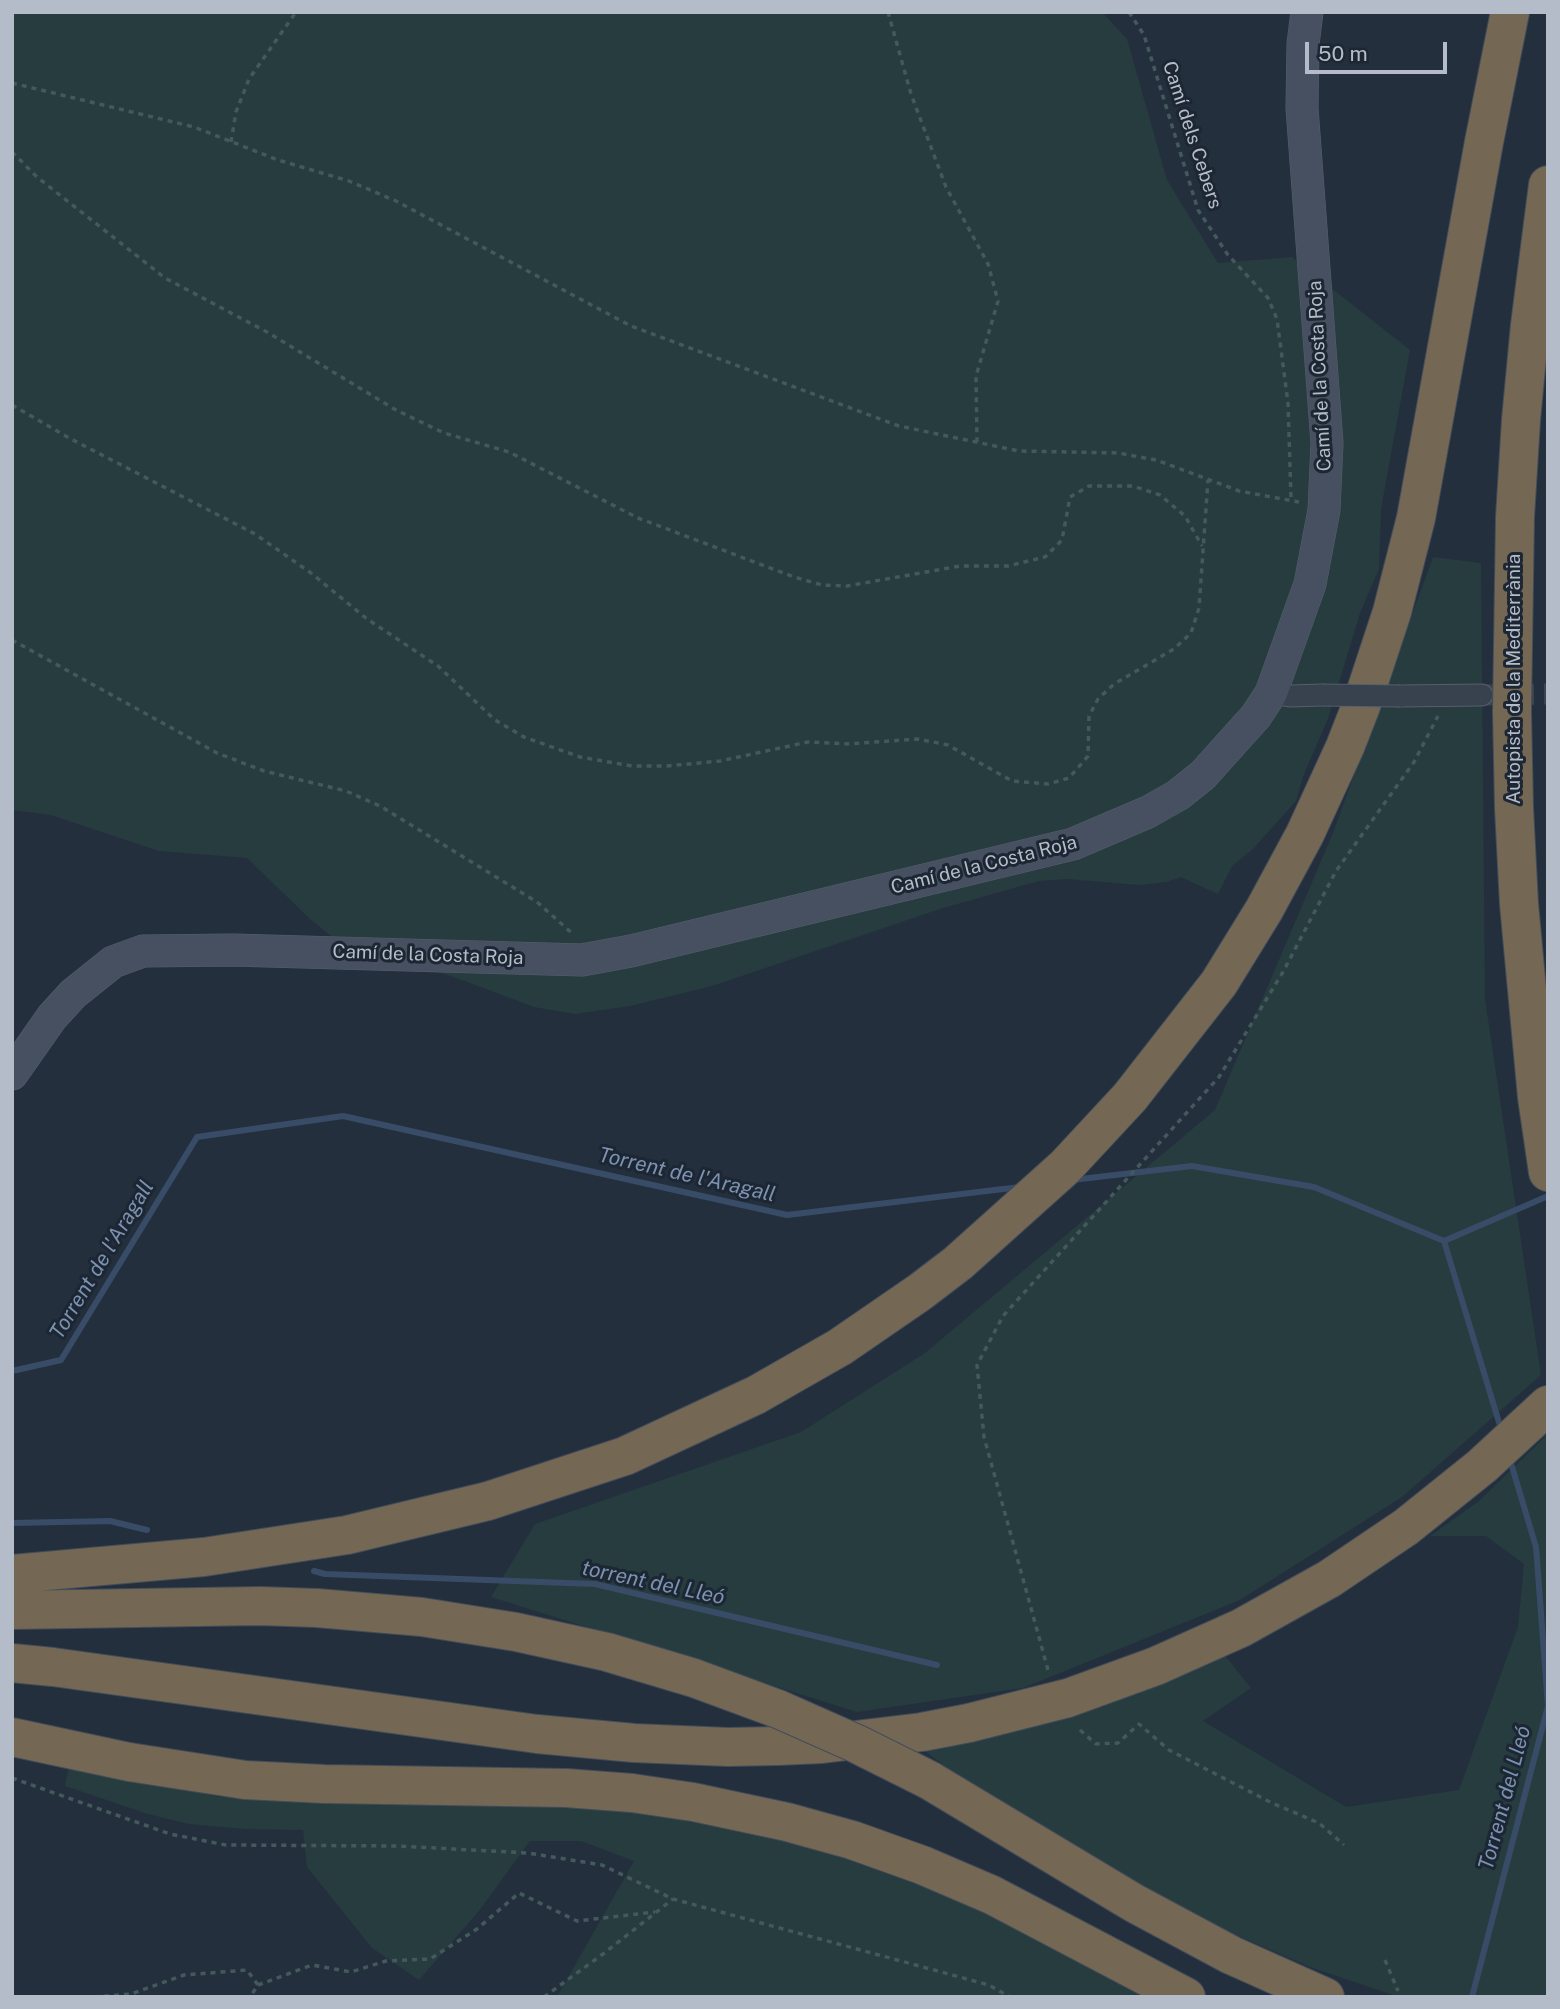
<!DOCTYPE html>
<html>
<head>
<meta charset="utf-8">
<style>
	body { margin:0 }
	#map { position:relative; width:1560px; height:2009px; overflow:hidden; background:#242f3e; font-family:"Public Sans",sans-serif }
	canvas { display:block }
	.frame { position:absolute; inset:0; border:14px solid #b4bcc9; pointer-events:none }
	.scale { position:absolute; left:1305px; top:42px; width:142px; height:32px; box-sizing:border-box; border:4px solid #b4bcc9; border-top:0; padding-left:9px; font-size:21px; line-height:24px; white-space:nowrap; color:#b4bcc9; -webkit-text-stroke:5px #1d2633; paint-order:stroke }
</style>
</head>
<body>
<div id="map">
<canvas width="1560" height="2009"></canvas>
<div class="frame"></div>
<div class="scale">50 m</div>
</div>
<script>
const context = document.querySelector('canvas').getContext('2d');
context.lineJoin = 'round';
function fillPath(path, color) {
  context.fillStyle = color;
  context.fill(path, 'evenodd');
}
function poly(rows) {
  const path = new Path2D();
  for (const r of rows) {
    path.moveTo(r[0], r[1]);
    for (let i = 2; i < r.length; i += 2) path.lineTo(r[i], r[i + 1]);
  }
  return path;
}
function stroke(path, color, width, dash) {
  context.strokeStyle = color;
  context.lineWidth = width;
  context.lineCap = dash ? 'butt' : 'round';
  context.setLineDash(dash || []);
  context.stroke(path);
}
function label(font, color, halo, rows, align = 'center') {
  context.font = font + ' "Public Sans",sans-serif';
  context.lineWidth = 6;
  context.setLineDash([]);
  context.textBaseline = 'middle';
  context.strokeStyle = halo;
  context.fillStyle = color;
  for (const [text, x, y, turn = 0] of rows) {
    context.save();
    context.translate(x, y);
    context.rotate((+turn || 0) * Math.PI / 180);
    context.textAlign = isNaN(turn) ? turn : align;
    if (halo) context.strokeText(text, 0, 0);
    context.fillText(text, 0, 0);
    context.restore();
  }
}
fillPath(poly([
	[12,12,1102,12,1127,39,1167,180,1218,263,1292,257,1410,350,1381,509,1379,569,1360,613,1328,719,1304,774,1296,801,1253,849,1232,866,1218,894,1181,877,1167,882,1139,885,1067,879,1039,881,943,908,712,986,630,1006,575,1014,534,1007,451,976,342,945,309,918,247,858,159,851,51,815,12,810],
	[1433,557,1481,563,1485,999,1541,1375,1402,1497,1240,1600,1023,1688,857,1712,491,1597,535,1524,801,1432,925,1353,1215,1110,1333,833],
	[1548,1434,1548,1997,1399,1997,1310,1967,1174,1908,982,1795,925,1751,1110,1704,1223,1653,1251,1688,1203,1721,1346,1807,1459,1790,1518,1627,1524,1564,1486,1536,1430,1536,1479,1501],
	[69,1766,220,1797,601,1803,720,1828,760,1833,828,1851,917,1880,1011,1920,1145,1997,557,1997,634,1861,581,1841,530,1841,479,1911,419,1980,372,1948,307,1867,303,1830,245,1829,189,1824,148,1814,65,1786]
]), '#263c3f');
stroke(poly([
	[1072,1180,1192,1166,1314,1187,1444,1241,1548,1196],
	[1444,1241,1501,1429],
	[12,1371,61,1360,197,1137,343,1116,787,1215,1020,1187],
	[12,1523,110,1521,147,1530],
	[314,1571,325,1574,595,1584,937,1665],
	[1472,1997,1548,1706,1536,1547,1510,1460]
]), '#394c67', 6);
stroke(poly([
	[1482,695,1548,694]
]), '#3a4453', 21, [21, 10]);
const street = poly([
	[1271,693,1290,696,1322,695],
	[1400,696,1482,695]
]);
const secondary = poly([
	[12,1074,52,1017,73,994,113,962,143,951,233,950,582,960,631,951,1073,844,1148,812,1178,795,1203,775,1256,716,1271,693,1310,584,1324,510,1327,443,1302,108,1303,44,1307,12]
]);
const highway = poly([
	[1548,185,1530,325,1521,420,1515,517,1512,711,1514,808,1519,904,1537,1097,1548,1172],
	[12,1574,204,1557,347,1535,488,1501,625,1456,756,1395,840,1347,920,1292,958,1263,1065,1167,1130,1097,1219,983,1264,910,1305,834,1345,747,1361,706,1392,612,1416,518,1484,142,1510,12],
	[12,1610,260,1606,317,1608,422,1617,516,1632,607,1652,694,1678,778,1709],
	[12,1663,53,1667,537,1734,634,1743,728,1747,777,1746,822,1744,922,1732,969,1723,1068,1698,1156,1666,1241,1628,1329,1579,1406,1527,1482,1466,1548,1405],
	[12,1737,129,1762,245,1780,324,1784,566,1788,632,1793,693,1802,787,1822,852,1840,922,1865,992,1895,1186,1997],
	[929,1780,1134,1903,1231,1955,1325,1997]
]);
stroke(street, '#565f6c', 23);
stroke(secondary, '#565f6c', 33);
stroke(highway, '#434c59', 40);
stroke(poly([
	[888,12,911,94,946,187,988,264,998,301,976,376,977,442],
	[1129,12,1144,35,1198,210,1228,255,1268,298,1277,319,1288,403,1291,499],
	[12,83,194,127,278,160,349,181,396,201,631,326,899,426,1019,451,1118,453,1156,460,1239,491,1299,502],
	[231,142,236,112,249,79,296,12],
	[12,152,37,177,165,278,267,332,396,410,444,433,509,452,638,518,794,577,822,585,847,586,960,566,1008,566,1045,557,1062,540,1070,497,1089,486,1133,486,1160,495,1185,516,1202,546],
	[12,405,71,439,255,534,311,573,367,619,438,666,495,720,524,737,580,757,632,766,667,766,720,761,808,742,847,744,918,739,948,745,1012,781,1048,784,1069,778,1088,756,1089,716,1098,699,1114,684,1174,649,1191,633,1199,608,1208,480],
	[12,640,217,753,264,771,346,791,380,806,537,902,574,935],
	[1048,1670,984,1437,977,1365,1003,1316,1219,1077,1283,972,1336,871,1414,762,1438,716],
	[1080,1730,1096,1744,1118,1743,1139,1724,1169,1750,1272,1803,1319,1823,1344,1845],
	[12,1778,170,1834,226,1845,398,1846,528,1853,602,1865,673,1899,989,1985,1010,1997],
	[1385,1960,1398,1991],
	[258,1985,312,1965,351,1972,386,1961,430,1959,477,1929,519,1893,577,1921,655,1912],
	[94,1997,131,1994,184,1975,247,1970,258,1985,250,1997],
	[544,1997,603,1954,673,1899]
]), '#44595c', 3.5, [5, 5]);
stroke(street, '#38414e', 21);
stroke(secondary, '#465061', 32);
stroke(highway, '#746855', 38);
const streetBridge = poly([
	[1322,695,1400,696]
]);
const highwayBridge = poly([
	[778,1709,857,1744,929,1780]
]);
stroke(streetBridge, '#565f6c', 23, []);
stroke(highwayBridge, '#434c59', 40, []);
stroke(streetBridge, '#38414e', 21);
stroke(highwayBridge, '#746855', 38);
label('19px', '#b4bcc9', '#1d2633', [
	["Camí dels Cebers",1192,135,72],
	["Camí de la Costa Roja",1320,376,-93],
	["Autopista de la Mediterrània",1514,679,-90],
	["Camí de la Costa Roja",984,865,-14],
	["Camí de la Costa Roja",428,955,2]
]);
label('italic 21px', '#7c92b1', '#1d2633', [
	["Torrent de l'Aragall",687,1175,13],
	["Torrent de l'Aragall",102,1260,-59],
	["torrent del Lleó",653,1583,12],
	["Torrent del Lleó",1505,1798,-75]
]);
</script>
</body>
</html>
